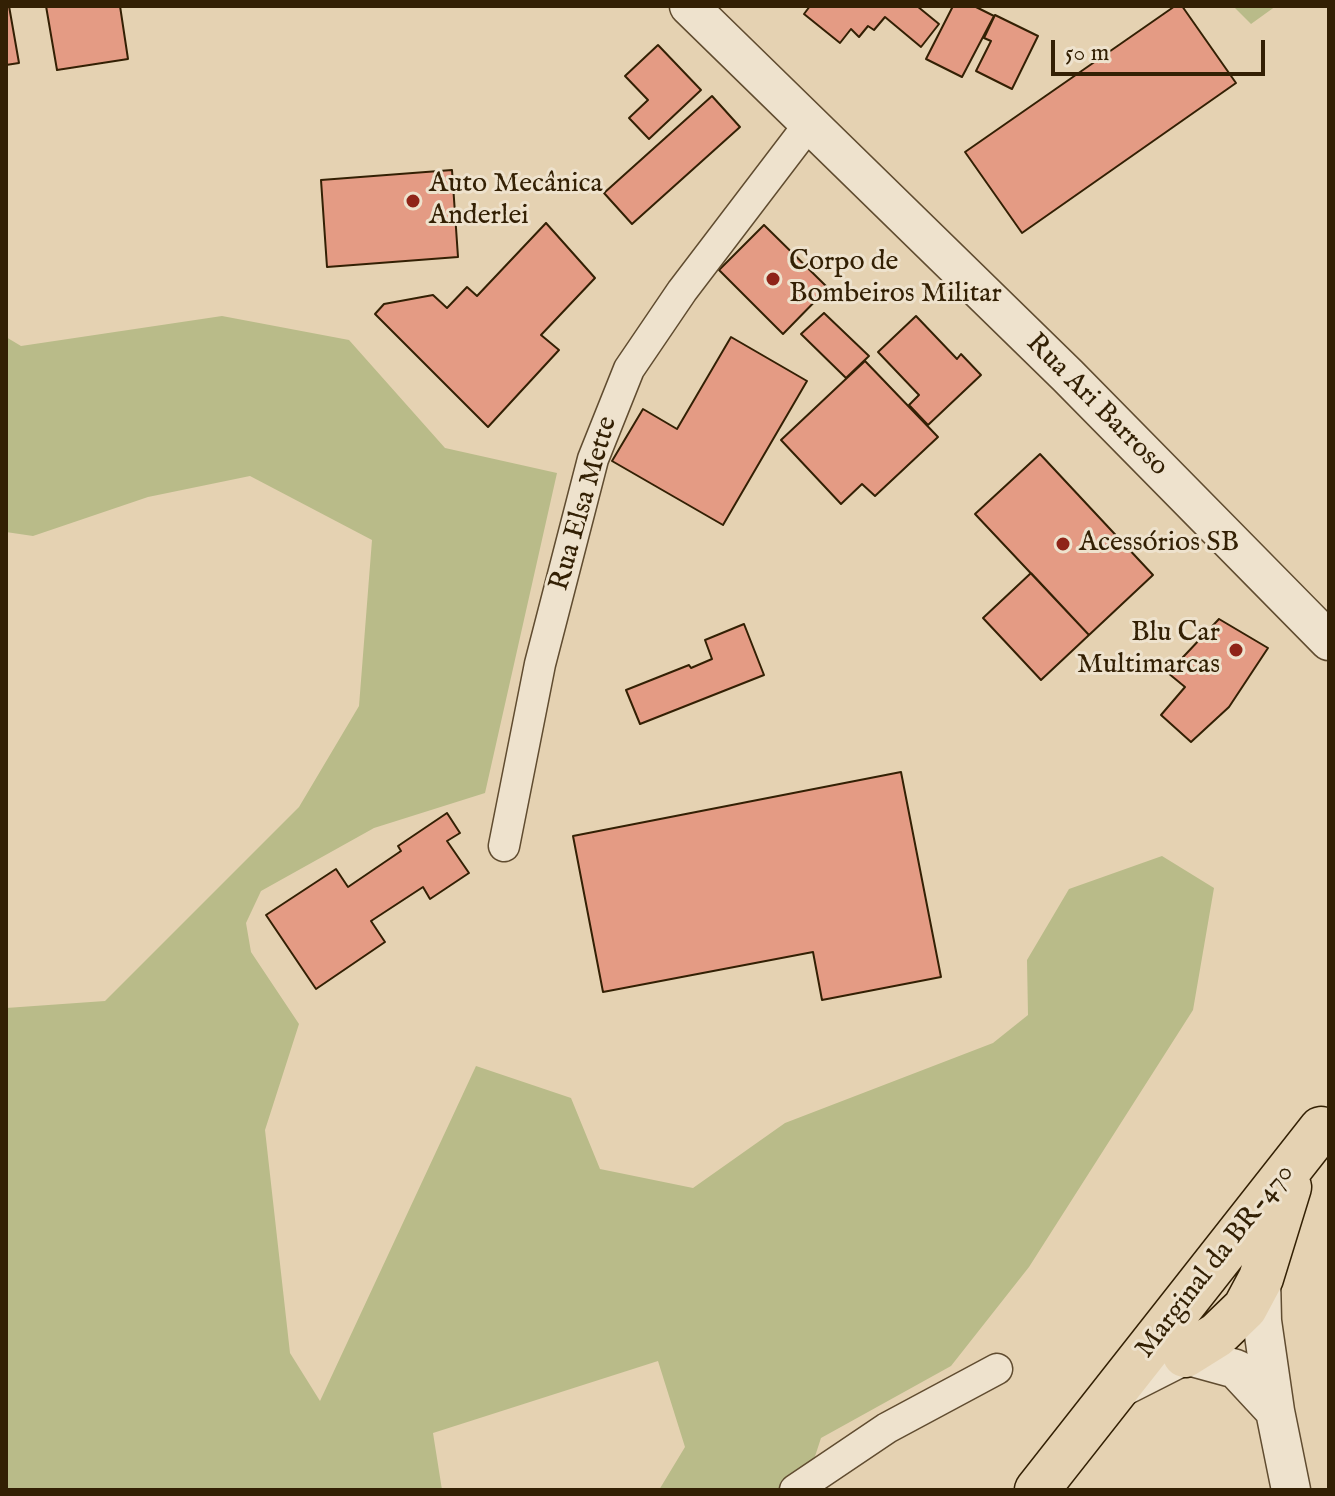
<!DOCTYPE html>
<html>
<head>
<meta charset="utf-8">
<style>
	body { margin:0 }
	#map { position:relative; width:1335px; height:1496px; overflow:hidden; background:#e5d2b2; font-family:"IM FELL English",serif }
	canvas { display:block }
	.frame { position:absolute; inset:0; border:8px solid #332004; pointer-events:none }
	.scale { position:absolute; left:1051px; top:40px; width:214px; height:36px; box-sizing:border-box; border:4px solid #332004; border-top:0; padding-left:10px; font-size:24px; line-height:28px; white-space:nowrap; color:#332004; -webkit-text-stroke:6px #eee2cd; paint-order:stroke }
</style>
</head>
<body>
<div id="map">
<canvas width="1335" height="1496"></canvas>
<div class="frame"></div>
<div class="scale">50 m</div>
</div>
<script>
const context = document.querySelector('canvas').getContext('2d');
context.lineJoin = 'round';
function fillPath(path, color) {
  context.fillStyle = color;
  context.fill(path, 'evenodd');
}
function poly(rows) {
  const path = new Path2D();
  for (const r of rows) {
    path.moveTo(r[0], r[1]);
    for (let i = 2; i < r.length; i += 2) path.lineTo(r[i], r[i + 1]);
  }
  return path;
}
function stroke(path, color, width, dash) {
  context.strokeStyle = color;
  context.lineWidth = width;
  context.lineCap = dash ? 'butt' : 'round';
  context.setLineDash(dash || []);
  context.stroke(path);
}
function label(font, color, halo, rows, align = 'center') {
  context.font = font + ' "IM FELL English",serif';
  context.lineWidth = 6;
  context.setLineDash([]);
  context.textBaseline = 'middle';
  context.strokeStyle = halo;
  context.fillStyle = color;
  for (const [text, x, y, turn = 0] of rows) {
    context.save();
    context.translate(x, y);
    context.rotate((+turn || 0) * Math.PI / 180);
    context.textAlign = isNaN(turn) ? turn : align;
    if (halo) context.strokeText(text, 0, 0);
    context.fillText(text, 0, 0);
    context.restore();
  }
}
fillPath(poly([
	[1233,6,1276,6,1251,24],
	[222,316,349,340,445,448,557,473,485,793,374,828,261,891,246,923,251,952,299,1024,265,1130,290,1353,320,1401,476,1066,571,1098,600,1169,693,1188,785,1123,993,1043,1028,1015,1027,960,1069,889,1162,856,1214,888,1193,1010,1029,1267,951,1366,821,1438,804,1490,659,1490,685,1447,658,1361,433,1433,442,1490,6,1490,6,1008,105,1001,299,807,359,706,372,540,250,476,148,497,33,536,6,532,6,337,21,346]
]), '#b9bb89');
const building = poly([
	[6,6,9,6,19,63,6,65,6,6],
	[46,6,120,6,128,59,57,70,46,6],
	[810,6,917,6,939,24,921,47,885,17,874,30,868,26,859,37,851,29,840,43,804,14,810,6],
	[953,6,974,6,994,16,962,77,926,59,953,6],
	[1175,6,1182,6,1236,83,1022,233,965,152,1175,6],
	[995,15,1038,36,1012,89,976,71,991,41,984,38,995,15],
	[658,45,701,90,649,139,629,118,648,100,625,76,658,45],
	[712,96,740,127,632,224,604,193,712,96],
	[452,170,458,257,327,267,321,180,452,170],
	[546,223,595,278,541,335,559,350,488,427,375,314,384,304,433,295,447,308,467,287,477,296,546,223],
	[764,225,828,288,783,334,719,270,764,225],
	[824,313,869,356,846,378,801,334,824,313],
	[916,316,957,359,961,354,981,375,928,425,909,405,919,395,878,352,916,316],
	[731,337,807,381,723,525,612,461,643,409,677,429,731,337],
	[865,361,938,437,875,496,862,484,841,504,781,440,865,361],
	[1040,454,1153,575,1089,635,975,514,1040,454],
	[1031,573,1089,635,1041,680,983,618,1031,573],
	[1219,619,1268,648,1229,707,1191,742,1161,715,1185,687,1168,673,1219,619],
	[744,624,764,675,640,724,626,690,689,665,691,668,712,659,705,640,744,624],
	[901,772,941,977,822,1000,813,952,603,992,573,836,901,772],
	[447,813,460,833,447,841,469,873,430,899,423,887,371,921,385,942,316,989,266,915,336,869,348,887,401,851,398,846,447,813]
]);
fillPath(building, '#e49b84');
stroke(building, '#332004', 2);
const minor = poly([
	[504,846,540,664,593,459,629,369,682,291,810,123],
	[795,1490,887,1428,997,1369]
]);
const tertiary = poly([
	[689,6,1068,376,1329,641],
	[1261,1278,1262,1321,1275,1411,1291,1490],
	[1118,1389,1185,1355,1236,1369,1275,1411]
]);
const trunk = poly([
	[1185,1355,1217,1335,1245,1308,1261,1278,1289,1187],
	[1037,1490,1321,1129]
]);
stroke(minor, '#604c30', 33);
stroke(tertiary, '#604c30', 41);
stroke(trunk, '#332004', 47);
stroke(minor, '#eee2cd', 30);
stroke(tertiary, '#eee2cd', 38);
stroke(trunk, '#e5d2b2', 44);
for (const [x, y, r, color] of [
	[413,201,8,"#8f2418"],
	[773,279,8,"#8f2418"],
	[1063,544,8,"#8f2418"],
	[1236,650,8,"#8f2418"]
]) {
  const dot = new Path2D();
  dot.arc(x, y, r, 0, 2 * Math.PI);
  context.fillStyle = color;
  context.fill(dot);
  stroke(dot, '#eee2cd', 3);
}
label('28px', '#332004', '#eee2cd', [
	["Auto Mecânica",429,185],
	["Anderlei",429,217],
	["Corpo de",789,263],
	["Bombeiros Militar",789,295],
	["Acessórios SB",1079,544],
	["Blu Car",1220,634,"right"],
	["Multimarcas",1220,666,"right"]
], 'left');
label('28px', '#332004', '#eee2cd', [
	["Rua Ari Barroso",1096,406,45],
	["Rua Elsa Mette",585,504,-74],
	["Marginal da BR-470",1216,1262,-52]
]);
</script>
</body>
</html>
